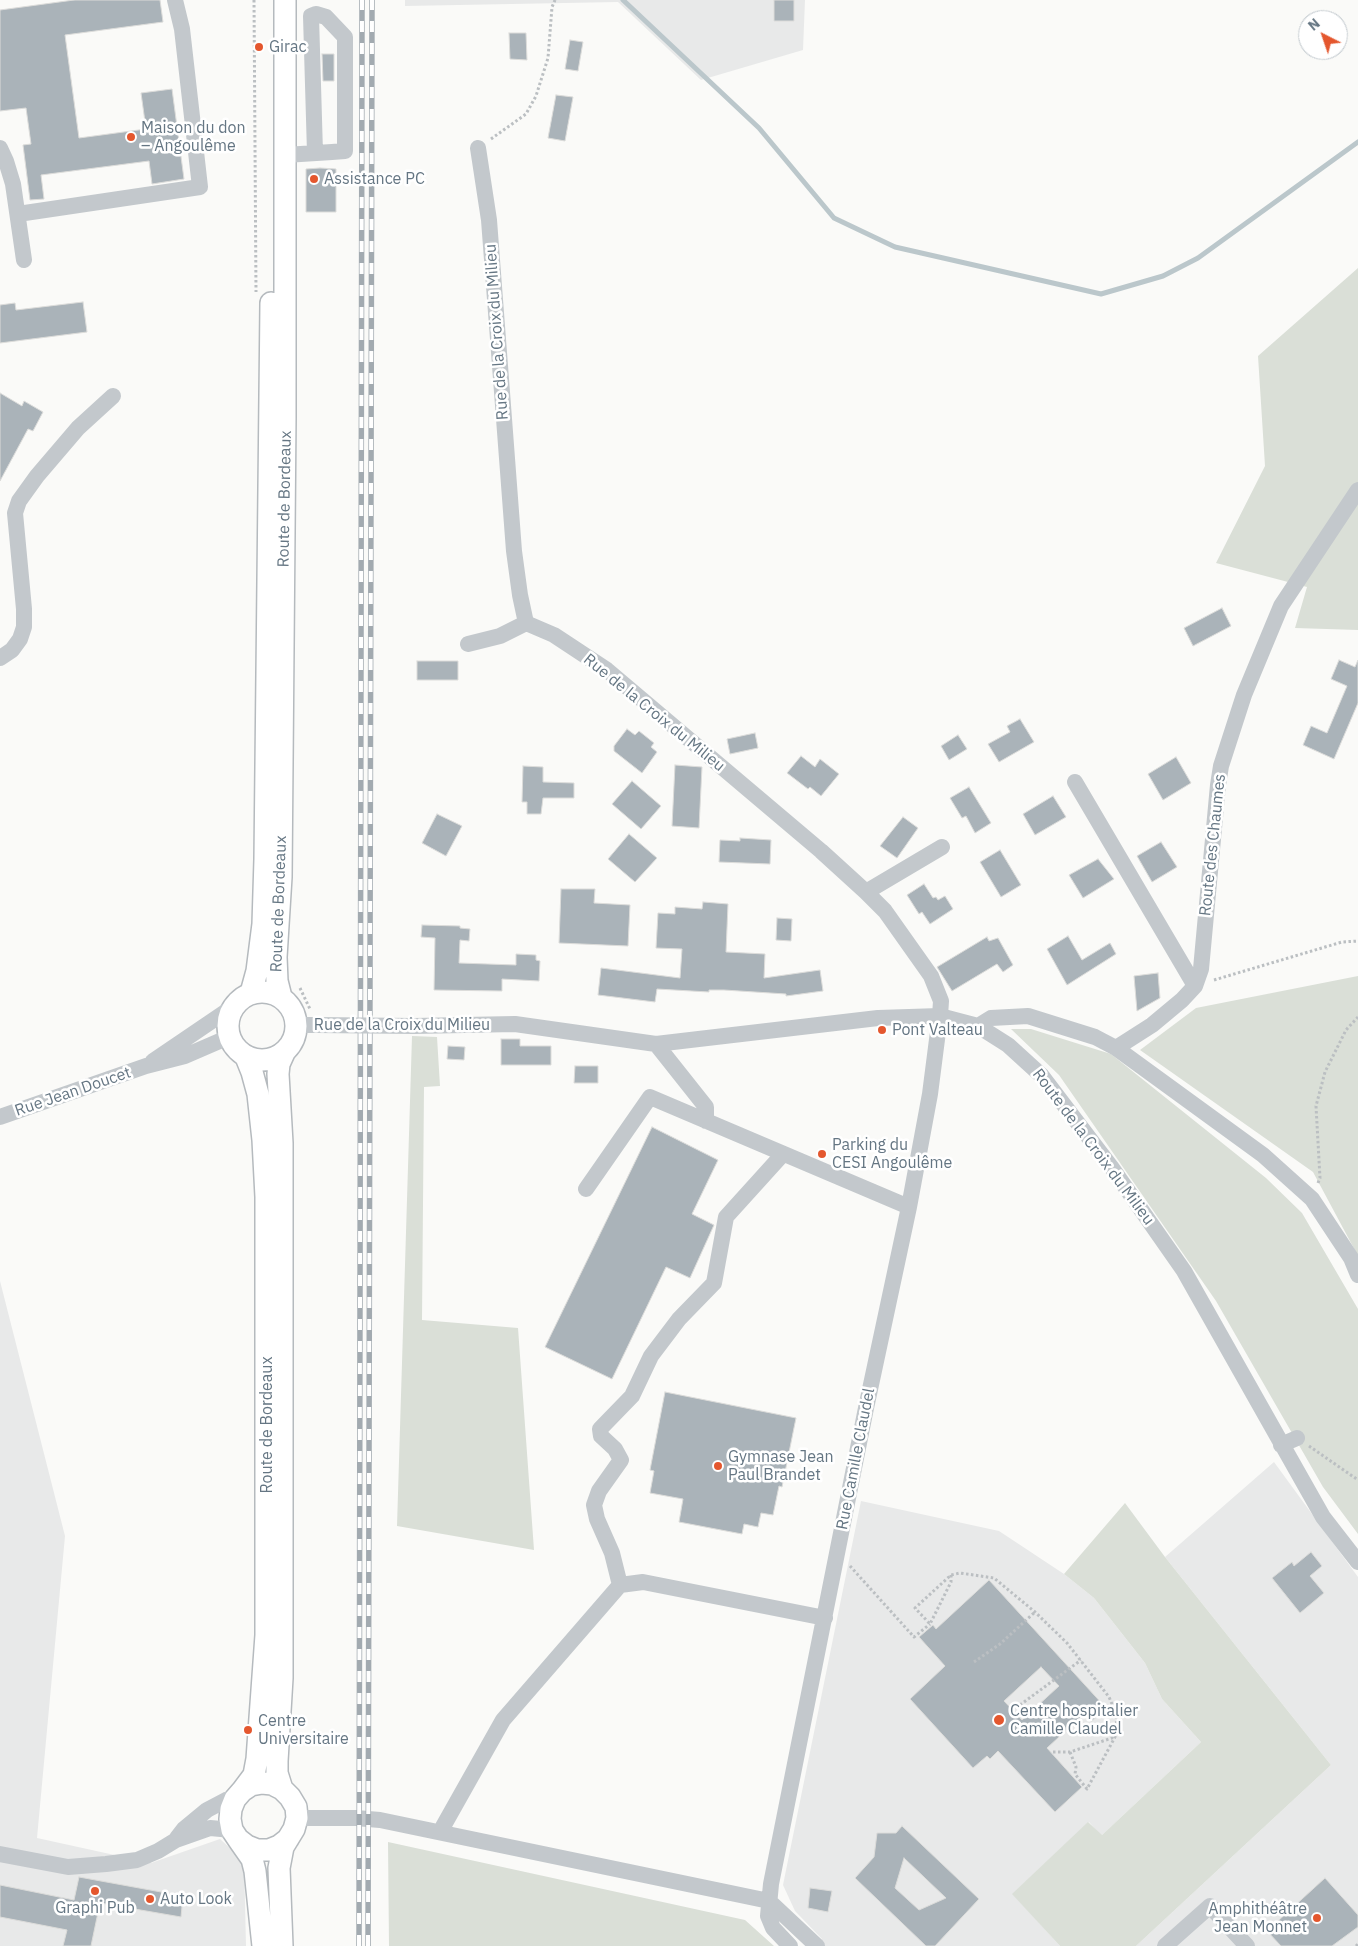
<!DOCTYPE html>
<html>
<head>
<meta charset="utf-8">
<style>
	body { margin:0 }
	#map { position:relative; width:1358px; height:1946px; overflow:hidden; background:#fafaf8; font-family:"IBM Plex Sans",sans-serif }
	canvas { display:block }
	.north { position:absolute; left:1298px; top:10px; width:50px; height:50px; box-sizing:border-box; background:#fff; border:1px solid #c1c8cd; border-radius:50%; rotate:319deg; font-size:14px; font-weight:700; line-height:20px; text-align:center; color:#657683 }
	.north::after { content:''; display:block; margin:auto; width:18px; height:22px; background:#e4572e; clip-path:polygon(50% 0,100% 100%,50% 72%,0 100%) }
</style>
</head>
<body>
<div id="map">
<canvas width="1358" height="1946"></canvas>
<div class="north">N</div>
</div>
<script>
const context = document.querySelector('canvas').getContext('2d');
context.lineJoin = 'round';
function fillPath(path, color) {
  context.fillStyle = color;
  context.fill(path, 'evenodd');
}
function poly(rows) {
  const path = new Path2D();
  for (const r of rows) {
    if (r.length === 3) {
      path.moveTo(r[0] + r[2], r[1]);
      path.arc(r[0], r[1], r[2], 0, 2 * Math.PI);
      continue;
    }
    path.moveTo(r[0], r[1]);
    for (let i = 2; i < r.length; i += 2) path.lineTo(r[i], r[i + 1]);
  }
  return path;
}
function stroke(path, color, width, dash) {
  context.strokeStyle = color;
  context.lineWidth = width;
  context.lineCap = dash ? 'butt' : 'round';
  context.setLineDash(dash || []);
  context.stroke(path);
}
function label(font, color, halo, rows, align = 'center') {
  context.font = font + ' "IBM Plex Sans",sans-serif';
  context.lineWidth = 5;
  context.setLineDash([]);
  context.textBaseline = 'middle';
  context.strokeStyle = halo;
  context.fillStyle = color;
  for (const [text, x, y, turn = 0] of rows) {
    context.save();
    context.translate(x, y);
    context.rotate((+turn || 0) * Math.PI / 180);
    context.textAlign = isNaN(turn) ? turn : align;
    if (halo) context.strokeText(text, 0, 0);
    context.fillText(text, 0, 0);
    context.restore();
  }
}
fillPath(poly([
	[405,0,805,0,803,50,701,80,618,2,405,6],
	[0,1281,65,1536,37,1838,151,1863,220,1839,244,1861,246,1946,0,1946],
	[1274,1462,1358,1577,1358,1946,1136,1946,1331,1765,1165,1557],
	[861,1501,999,1531,1064,1574,1094,1598,1145,1663,1162,1699,1201,1742,1101,1836,1089,1822,1013,1894,1060,1946,818,1946,822,1939,795,1911,783,1885]
]), '#e8e9e9');
fillPath(poly([
	[1358,268,1358,630,1295,628,1307,587,1216,563,1265,466,1258,356],
	[1358,976,1358,1256,1313,1172,1140,1050,1196,1008],
	[1011,1029,1031,1029,1111,1054,1266,1178,1302,1213,1358,1309,1358,1534,1323,1487,1216,1301,1059,1075],
	[412,1036,437,1037,440,1086,424,1087,422,1320,518,1328,534,1550,397,1526],
	[1125,1503,1165,1557,1331,1765,1136,1946,1060,1946,1012,1894,1088,1822,1102,1835,1201,1742,1162,1699,1145,1663,1094,1598,1064,1574],
	[388,1842,745,1920,774,1946,389,1946]
]), '#dadfd7');
stroke(poly([
	[623,0,759,128,834,218,895,247,1101,294,1163,276,1198,258,1358,142]
]), '#bbc7cb', 5);
const building = poly([
	[74,0,160,0,163,22,65,35,79,138,146,129,141,93,172,89,184,179,152,184,149,161,41,175,44,199,30,200,23,145,31,144,26,108,0,111,0,10,74,0],
	[774,0,794,0,794,21,774,21,774,0],
	[509,33,526,33,527,60,510,59,509,33],
	[570,40,583,42,578,71,565,69,570,40],
	[322,54,334,54,334,81,323,81,322,54],
	[556,95,573,97,565,141,548,138,556,95],
	[320,168,336,169,336,212,306,212,306,169,320,168],
	[83,302,87,332,0,343,0,305,15,303,16,310,83,302],
	[0,393,22,406,24,401,43,412,33,431,28,429,0,481,0,393],
	[1222,608,1231,626,1193,646,1184,628,1222,608],
	[1339,660,1355,667,1358,660,1358,703,1334,759,1303,745,1311,726,1327,733,1347,686,1331,679,1339,660],
	[417,661,458,661,458,680,417,680,417,661],
	[1020,719,1034,742,999,762,988,744,1010,732,1007,726,1020,719],
	[627,729,635,735,639,731,654,743,651,747,657,752,642,773,614,751,614,746,627,729],
	[755,733,758,748,730,754,727,739,755,733],
	[958,735,967,749,949,760,941,746,958,735],
	[801,756,815,767,820,759,839,774,821,796,810,787,808,789,787,773,801,756],
	[1176,757,1191,783,1163,800,1148,774,1176,757],
	[675,765,702,767,699,828,672,826,675,765],
	[523,766,543,767,543,782,574,783,574,798,543,798,541,814,527,814,527,802,522,802,523,766],
	[632,781,661,806,641,829,612,804,632,781],
	[969,787,991,823,975,833,966,816,962,818,950,798,969,787],
	[1053,796,1066,817,1035,835,1023,814,1053,796],
	[437,814,462,826,446,856,422,843,437,814],
	[903,817,918,828,897,858,880,846,903,817],
	[629,834,657,858,635,882,608,859,629,834],
	[740,838,771,840,770,864,719,862,720,840,740,841,740,838],
	[1161,842,1177,867,1152,882,1137,856,1161,842],
	[1000,850,1021,885,1001,897,980,862,1000,850],
	[1098,859,1114,879,1083,898,1069,875,1098,859],
	[924,884,933,898,936,897,938,900,945,896,953,909,930,924,922,912,919,914,907,895,924,884],
	[561,889,595,889,594,903,630,905,628,946,559,943,561,889],
	[703,902,728,904,726,952,765,954,764,978,820,970,823,991,786,996,786,994,724,990,709,990,709,992,657,989,655,1002,598,995,601,968,680,978,682,949,656,948,658,913,675,914,675,907,702,909,703,902],
	[777,918,792,919,791,941,776,940,777,918],
	[422,925,460,926,460,928,470,929,469,941,460,940,459,963,516,965,516,954,536,955,536,960,540,961,539,981,502,979,502,991,434,990,435,938,421,937,422,925],
	[1068,936,1082,960,1110,943,1116,954,1067,985,1047,949,1068,936],
	[987,937,989,941,998,938,1013,965,1003,972,997,964,952,991,937,967,987,937],
	[1158,973,1160,998,1137,1011,1134,976,1158,973],
	[501,1039,520,1039,520,1046,551,1046,551,1065,501,1065,501,1039],
	[448,1046,465,1047,464,1060,447,1059,448,1046],
	[575,1066,598,1066,598,1083,574,1083,575,1066],
	[652,1127,718,1160,692,1214,714,1225,690,1278,666,1267,612,1379,545,1347,652,1127],
	[665,1392,796,1418,782,1487,779,1486,773,1515,761,1513,758,1527,744,1524,742,1534,679,1522,683,1499,650,1493,654,1471,650,1470,665,1392],
	[1311,1552,1322,1566,1310,1576,1324,1593,1300,1613,1272,1578,1292,1562,1294,1566,1311,1552],
	[989,1580,1106,1708,1091,1722,1084,1714,1047,1748,1082,1787,1055,1812,998,1751,990,1759,987,1756,973,1768,910,1699,945,1666,919,1637,933,1625,936,1629,989,1580],
	[1041,1667,1059,1686,1022,1720,1004,1701,1041,1667],
	[902,1826,979,1899,935,1946,926,1946,855,1878,874,1857,877,1833,896,1833,902,1826],
	[904,1858,946,1898,919,1910,895,1888,904,1858],
	[79,1877,183,1896,181,1917,100,1903,91,1946,63,1946,67,1930,0,1917,0,1885,74,1900,79,1877],
	[1325,1878,1358,1915,1358,1927,1332,1946,1281,1946,1267,1931,1325,1878],
	[810,1888,832,1891,828,1912,808,1908,810,1888]
]);
fillPath(building, '#aab3b9');
stroke(building, '#dcdcda', 1);
const major = poly([
	[262,1026,34],
	[251,993,257,971,263,924,265,859,271,303],
	[281,997,277,981,276,957,281,877,285,417,285,0],
	[282,1789,277,1773,277,1761,282,1678,282,1143,278,1074,279,1064,284,1053],
	[242,1791,254,1775,257,1759,266,1635,266,1197,263,1140,258,1094,252,1072,246,1057],
	[238,1839,252,1859,255,1871,263,1946],
	[282,1946,279,1868,283,1847,294,1829,297,1818,296,1807,290,1797,282,1789,272,1784,262,1783,251,1785,242,1791,235,1799,231,1809,230,1819,232,1830,238,1839,247,1846,257,1850,269,1850,279,1846,288,1839]
]);
stroke(major, '#b5babe', 24);
stroke(poly([
	[254,0,256,292],
	[491,139,526,114,536,96,548,58,552,7,555,0],
	[1214,980,1342,942,1358,941],
	[300,988,310,1009],
	[1318,1183,1320,1178,1316,1106,1325,1072,1346,1030,1358,1017],
	[1309,1446,1358,1480],
	[850,1566,914,1637,930,1624],
	[951,1575,951,1582,930,1624,915,1608,951,1575,960,1573,994,1578,1035,1612,1067,1643,1109,1697,1115,1711,1117,1726,1115,1737,1087,1789,1075,1774,1076,1767,1070,1752],
	[974,1662,1000,1644,1035,1612],
	[1020,1705,1081,1660],
	[1053,1752,1070,1752,1115,1737],
	[1356,1946,1358,1944]
]), '#bbbfc2', 3, [2.5, 2.5]);
stroke(poly([
	[0,148,6,161,13,184,24,260],
	[478,148,489,220,514,551,520,595,526,623],
	[285,155,332,152,345,151,345,37,326,17,316,14,311,16,315,153],
	[18,214,200,187,182,29,175,0],
	[526,623,554,635,607,670,821,851,866,892,885,911,931,976,941,1001,940,1016,930,1094,909,1207,866,1408,771,1884,768,1916,773,1928,790,1946],
	[468,644,500,636,526,623],
	[0,658,12,650,20,639,24,627,24,609,15,513,19,501,37,476,78,428,113,396],
	[1075,782,1195,986],
	[866,892,942,847],
	[297,1025,317,1025],
	[414,1026,515,1024,656,1044,878,1018,940,1016,978,1026,1008,1045,1042,1076,1112,1168,1184,1271,1323,1517,1358,1562],
	[978,1026,991,1018,1028,1016,1095,1037,1116,1048,1152,1025,1182,1000,1195,986,1201,969,1218,785,1221,766,1244,695,1281,606,1358,490],
	[656,1044,706,1107,706,1121],
	[1116,1048,1263,1155,1312,1199,1351,1258,1358,1275],
	[153,1061,234,1006],
	[0,1117,146,1066,185,1056,222,1040,231,1041],
	[586,1189,650,1097,909,1207],
	[1281,1445,1297,1438],
	[620,1585,612,1553,597,1519,594,1505,599,1491,621,1460,615,1449,601,1436,600,1429,632,1396,651,1356,679,1319,714,1283,726,1217,783,1154],
	[297,1818,356,1818,380,1820,769,1901,817,1946],
	[440,1832,503,1720,620,1585,643,1582,825,1618],
	[177,1838,184,1829,207,1810,226,1800,235,1799],
	[0,1854,68,1867,106,1864,137,1860,158,1851,176,1840,210,1828,232,1830],
	[1165,1946,1210,1906,1247,1946]
]), '#c3c8cc', 16);
stroke(major, '#fff', 21);
const rail = poly([
	[359,1946,362,0],
	[368,1946,372,0]
]);
stroke(rail, '#a2aab0', 5.5);
stroke(rail, '#fff', 4, [11]);
stroke(poly([
	[317,1025,414,1026]
]), '#c3c8cc', 16);
for (const [x, y, r, color] of [
	[259,47,5,"#e4572e"],
	[131,137,5,"#e4572e"],
	[314,179,5,"#e4572e"],
	[882,1030,5,"#e4572e"],
	[822,1154,5,"#e4572e"],
	[718,1466,5,"#e4572e"],
	[999,1720,6,"#e4572e"],
	[248,1730,5,"#e4572e"],
	[95,1891,5,"#e4572e"],
	[150,1899,5,"#e4572e"],
	[1317,1918,5,"#e4572e"]
]) {
  const dot = new Path2D();
  dot.arc(x, y, r, 0, 2 * Math.PI);
  context.fillStyle = color;
  context.fill(dot);
  stroke(dot, '#fff', 2);
}
label('16px', '#657683', '#fff', [
	["Girac",269,47],
	["Maison du don",141,128],
	["– Angoulême",141,146],
	["Assistance PC",324,179],
	["Pont Valteau",892,1030],
	["Parking du",832,1145],
	["CESI Angoulême",832,1163],
	["Gymnase Jean",728,1457],
	["Paul Brandet",728,1475],
	["Centre hospitalier",1010,1711],
	["Camille Claudel",1010,1729],
	["Centre",258,1721],
	["Universitaire",258,1739],
	["Auto Look",160,1899],
	["Graphi Pub",95,1908,"center"],
	["Amphithéâtre",1307,1909,"right"],
	["Jean Monnet",1307,1927,"right"]
], 'left');
label('16px', '#657683', '#fff', [
	["Rue de la Croix du Milieu",497,332,-94],
	["Route de Bordeaux",285,499,-89],
	["Rue de la Croix du Milieu",654,713,39],
	["Route des Chaumes",1213,845,-84],
	["Route de Bordeaux",279,904,-88],
	["Rue de la Croix du Milieu",402,1025],
	["Rue Jean Doucet",73,1092,-19],
	["Route de la Croix du Milieu",1093,1147,53],
	["Route de Bordeaux",267,1425,-90],
	["Rue Camille Claudel",856,1459,-79]
]);
</script>
</body>
</html>
